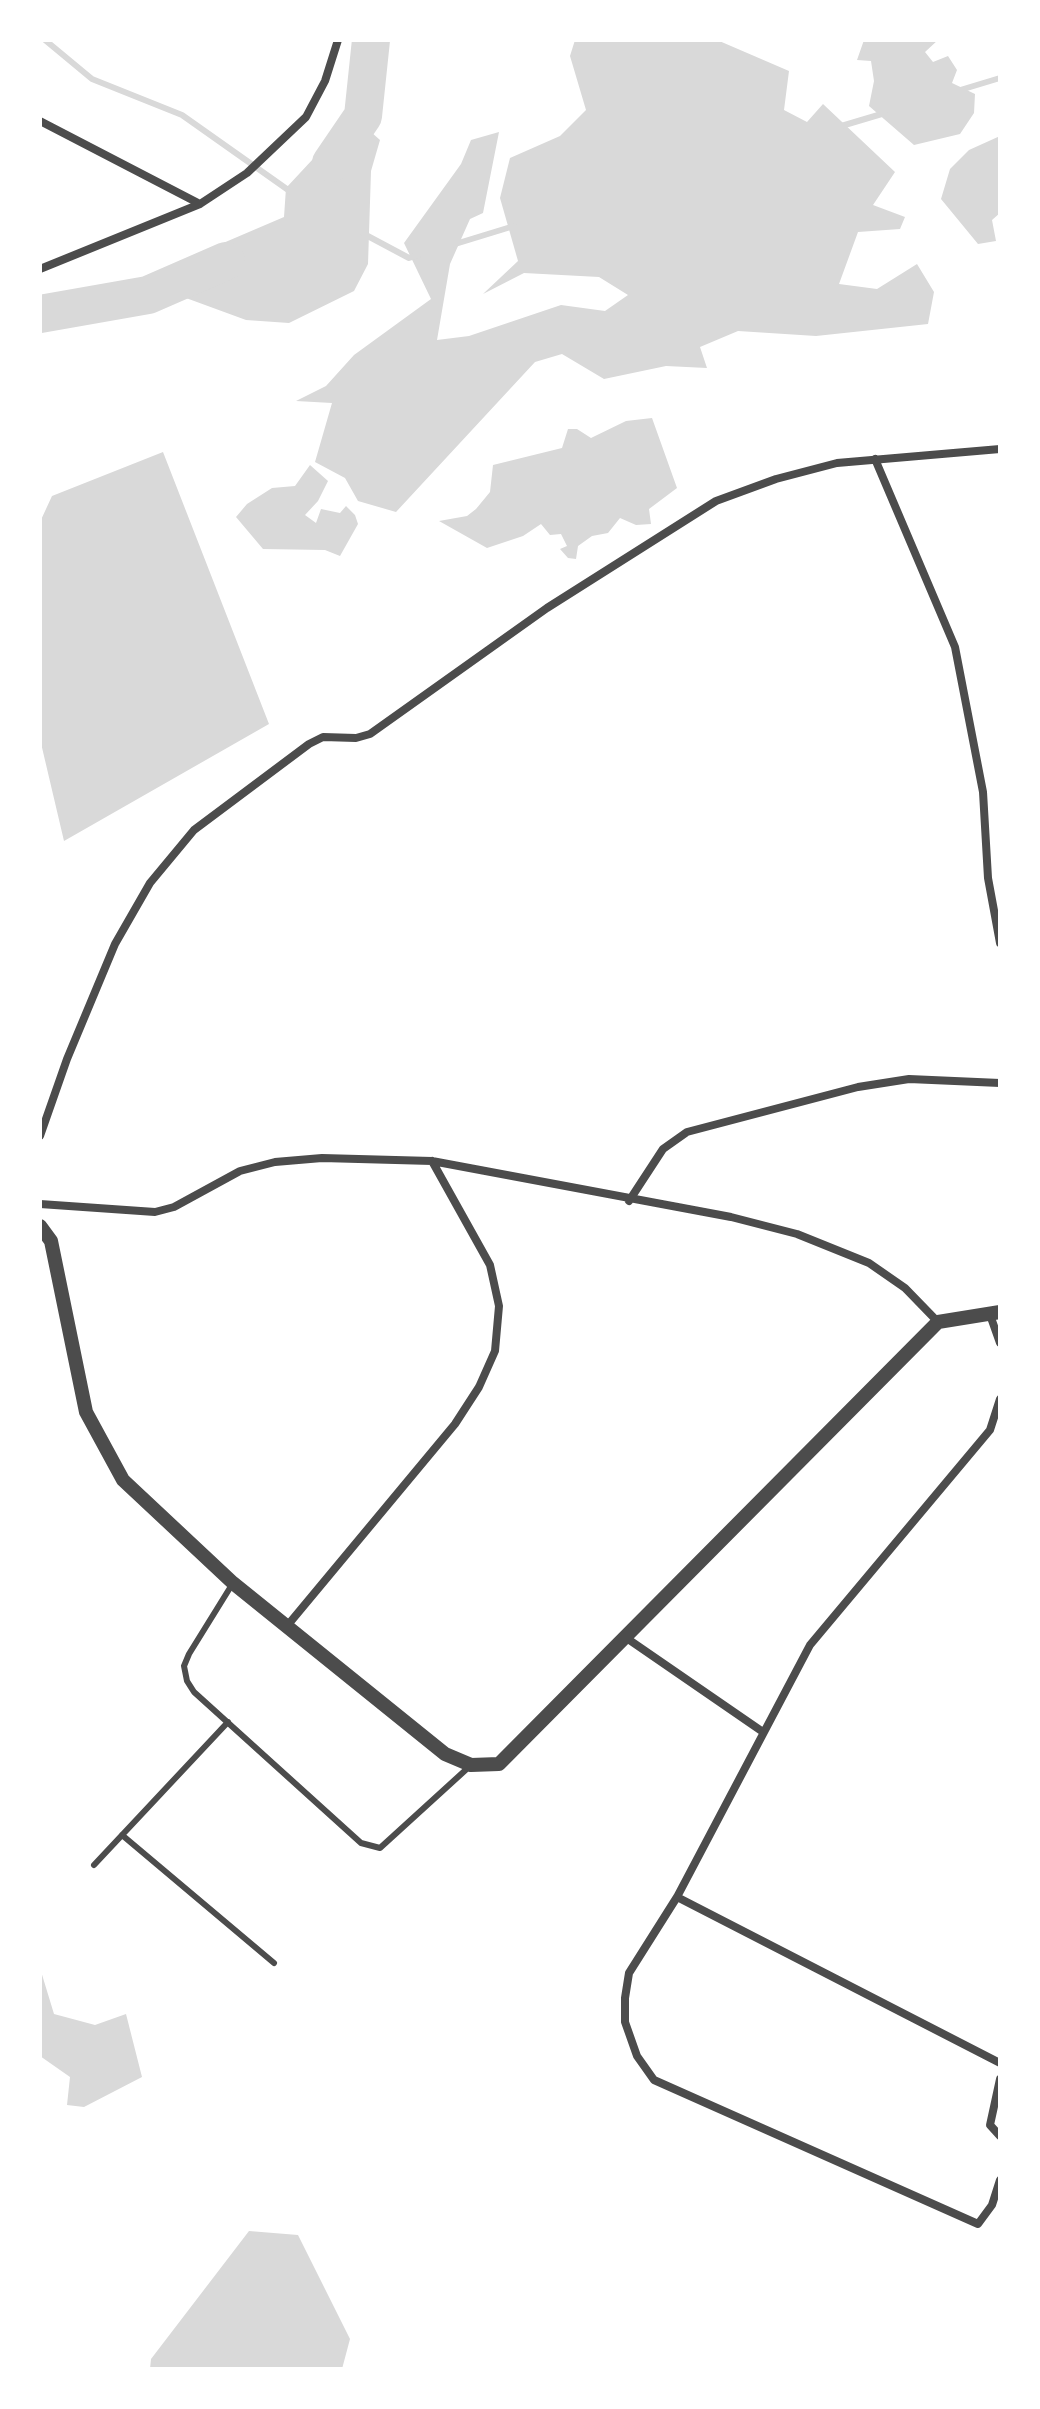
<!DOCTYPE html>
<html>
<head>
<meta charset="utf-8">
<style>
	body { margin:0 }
	#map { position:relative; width:1040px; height:2409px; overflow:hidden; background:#fff; font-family:Cabin,sans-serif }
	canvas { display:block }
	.frame { position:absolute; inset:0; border:42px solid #fff; pointer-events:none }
</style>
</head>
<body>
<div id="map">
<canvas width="1040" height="2409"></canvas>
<div class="frame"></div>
</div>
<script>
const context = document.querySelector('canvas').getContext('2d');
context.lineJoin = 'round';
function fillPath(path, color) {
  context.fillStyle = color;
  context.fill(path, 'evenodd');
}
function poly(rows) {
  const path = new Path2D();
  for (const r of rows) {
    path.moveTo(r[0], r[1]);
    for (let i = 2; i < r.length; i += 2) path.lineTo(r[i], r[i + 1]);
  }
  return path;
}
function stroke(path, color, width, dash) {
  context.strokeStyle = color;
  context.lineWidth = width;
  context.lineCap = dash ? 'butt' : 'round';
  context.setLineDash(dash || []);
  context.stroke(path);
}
fillPath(poly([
	[575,40,717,40,789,71,784,110,807,122,823,104,895,172,873,205,905,217,900,229,858,232,839,284,877,289,917,264,934,292,928,324,816,336,738,331,700,347,707,368,666,366,604,379,562,354,535,362,396,512,358,501,345,478,315,462,332,403,296,401,326,386,354,355,431,299,404,243,461,164,471,140,499,132,483,213,470,219,450,264,437,340,469,336,561,305,605,311,628,295,599,277,524,273,483,294,518,261,500,198,510,158,560,136,586,110,570,56],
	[864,40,938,40,925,52,933,62,948,56,957,70,952,83,975,94,974,113,960,134,914,145,869,106,874,81,871,61,857,60],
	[353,116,380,140,371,171,368,264,354,291,289,323,246,320,186,298,174,264,284,217,286,188],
	[1000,136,1000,213,992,220,996,241,978,244,941,199,950,169,969,150],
	[652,418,677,488,649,509,651,524,636,525,620,518,608,533,592,536,578,546,576,559,568,558,560,549,567,546,561,534,550,535,541,524,523,536,487,548,439,521,467,516,476,509,490,492,493,465,562,448,568,429,577,429,591,438,626,421],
	[163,452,269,724,64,841,40,739,40,522,52,496],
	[310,465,328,481,318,501,305,515,316,523,321,509,340,513,346,506,355,515,358,524,340,556,325,550,263,549,236,517,247,504,272,488,295,486],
	[40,1968,54,2014,95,2025,126,2014,142,2077,84,2107,67,2105,70,2077,40,2056],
	[249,2231,298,2235,350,2339,342,2369,150,2369,151,2359]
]), '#d9d9d9');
stroke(poly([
	[45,40,92,79,182,115,291,192],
	[957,91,1000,78],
	[838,127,885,113],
	[364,234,409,258,418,255],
	[452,245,514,226]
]), '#d9d9d9', 6);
stroke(poly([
	[331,163,363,116,371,40],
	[40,314,148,295,226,261]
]), '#d9d9d9', 38);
stroke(poly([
	[233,1583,189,1654,184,1666,187,1681,194,1692,361,1843,380,1848,470,1766],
	[122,1835,274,1963],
	[94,1865,228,1722]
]), '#4c4c4c', 6);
stroke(poly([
	[40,121,200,204],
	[40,269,200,204,247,173,306,117,325,81,338,40],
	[875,459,955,647,983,792,988,878,1000,943],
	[40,1136,67,1059,115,944,150,883,194,830,309,744,323,737,356,738,370,734,547,608,716,501,776,479,837,463,1000,449],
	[629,1201,663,1149,687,1132,858,1087,909,1079,1000,1083],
	[40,1204,155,1212,174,1207,240,1171,275,1162,322,1158,432,1161,731,1217,797,1234,869,1263,905,1288,938,1322],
	[989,1312,1000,1343],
	[1000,1399,990,1430,810,1645,677,1897,629,1973,625,1998,625,2022,637,2056,654,2080,978,2224,992,2205,1000,2180],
	[287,1626,455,1424,479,1387,495,1351,499,1306,490,1265,432,1161],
	[625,1637,763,1732],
	[677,1897,1000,2063],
	[1000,2079,990,2125,1000,2136]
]), '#4c4c4c', 8);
stroke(poly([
	[40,1226,51,1241,86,1412,123,1480,233,1583,445,1754,471,1765,499,1764,938,1322,1000,1312]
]), '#4c4c4c', 14);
</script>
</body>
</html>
